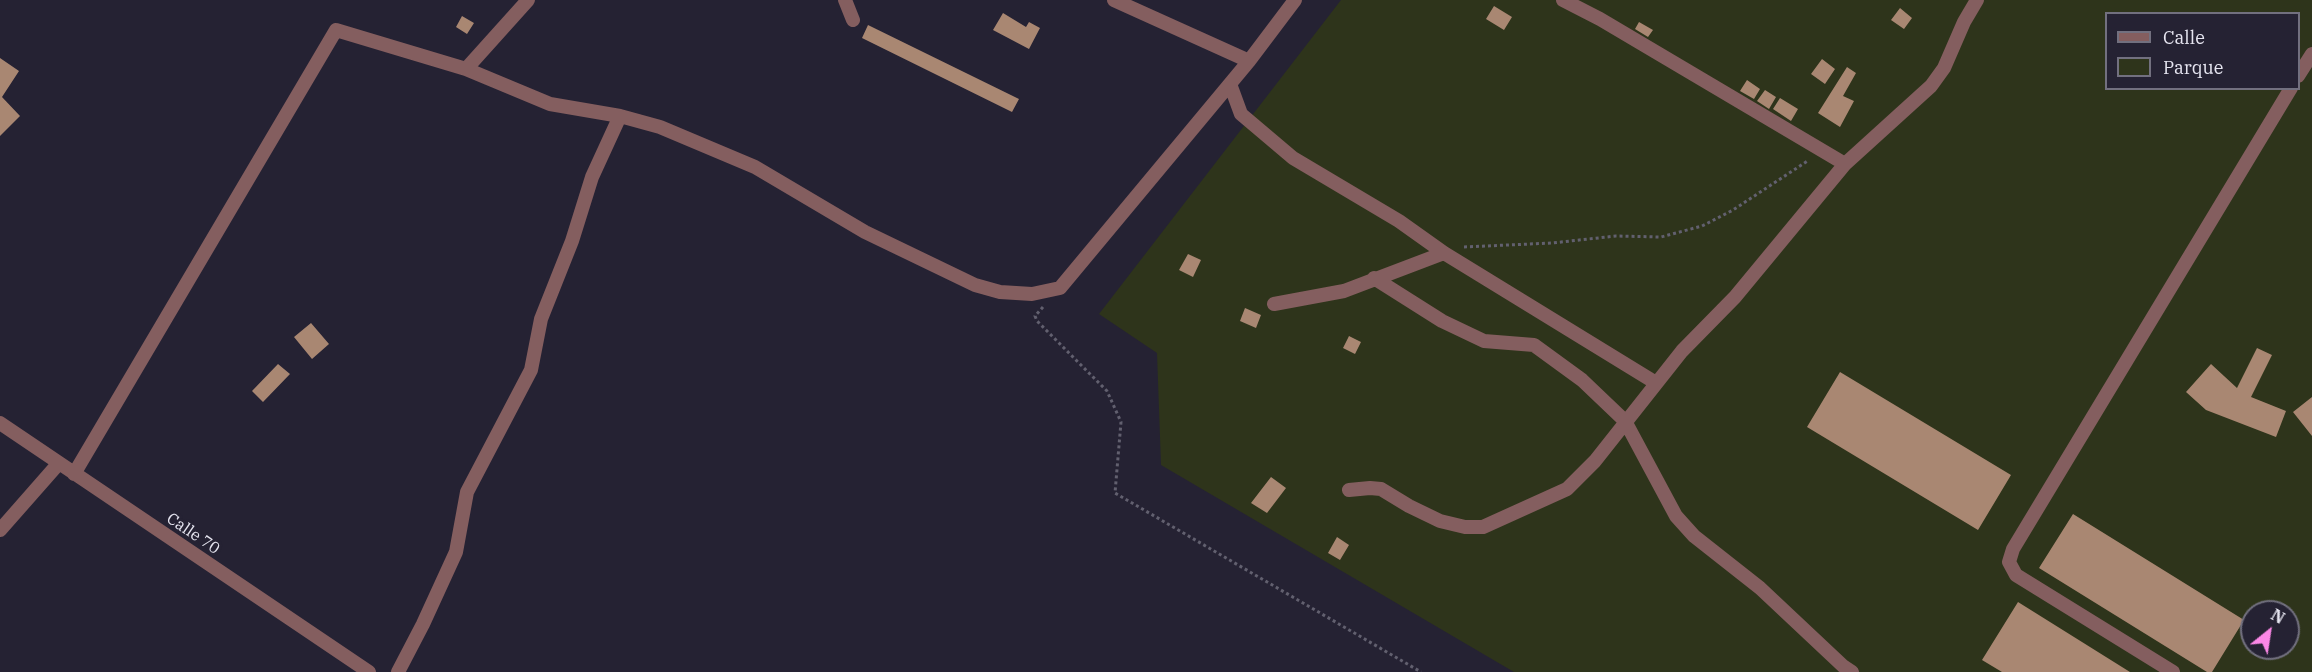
<!DOCTYPE html>
<html>
<head>
<meta charset="utf-8">
<style>
	body { margin:0 }
	#map { position:relative; width:2312px; height:672px; overflow:hidden; background:#252233; font-family:"IBM Plex Serif",serif }
	canvas { display:block }
	.legend { position:absolute; left:2105px; top:12px; width:195px; height:78px; box-sizing:border-box; background:#252233; border:2px solid #72707f; margin:0; padding:8px 10px; list-style:none; font-size:18px; color:#e6e5f0 }
	.legend li { display:flex; align-items:center; gap:12px; height:30px }
	.legend b { width:30px; border:2px solid #72707f }
	.north { position:absolute; left:2240px; top:600px; width:60px; height:60px; box-sizing:border-box; background:#252233; border:2px solid #72707f; border-radius:50%; rotate:30deg; font-size:16px; font-weight:700; line-height:24px; text-align:center; color:#e6e5f0 }
	.north::after { content:''; display:block; margin:auto; width:21px; height:27px; background:#fb87e6; clip-path:polygon(50% 0,100% 100%,50% 72%,0 100%) }
</style>
</head>
<body>
<div id="map">
<canvas width="2312" height="672"></canvas>
<ul class="legend">
<li><b style="height:8px;background:#845e5f"></b>Calle</li>
<li><b style="height:16px;background:#2e341b"></b>Parque</li>
</ul>
<div class="north">N</div>
</div>
<script>
const context = document.querySelector('canvas').getContext('2d');
context.lineJoin = 'round';
function fillPath(path, color) {
  context.fillStyle = color;
  context.fill(path, 'evenodd');
}
function poly(rows) {
  const path = new Path2D();
  for (const r of rows) {
    path.moveTo(r[0], r[1]);
    for (let i = 2; i < r.length; i += 2) path.lineTo(r[i], r[i + 1]);
  }
  return path;
}
function stroke(path, color, width, dash) {
  context.strokeStyle = color;
  context.lineWidth = width;
  context.lineCap = dash ? 'butt' : 'round';
  context.setLineDash(dash || []);
  context.stroke(path);
}
function label(font, color, halo, rows, align = 'center') {
  context.font = font + ' "IBM Plex Serif",serif';
  context.lineWidth = 6;
  context.setLineDash([]);
  context.textBaseline = 'middle';
  context.strokeStyle = halo;
  context.fillStyle = color;
  for (const [text, x, y, turn = 0] of rows) {
    context.save();
    context.translate(x, y);
    context.rotate((+turn || 0) * Math.PI / 180);
    context.textAlign = isNaN(turn) ? turn : align;
    if (halo) context.strokeText(text, 0, 0);
    context.fillText(text, 0, 0);
    context.restore();
  }
}
fillPath(poly([
	[1341,0,2312,0,2312,672,1514,672,1161,465,1157,353,1099,314],
	[2106,14,2298,14,2298,88,2106,88],
	[2252,612,2288,612,2288,648,2252,648]
]), '#2e341b');
fillPath(poly([
	[1494,6,1512,17,1504,30,1486,19],
	[1900,8,1912,18,1904,29,1891,20],
	[1003,13,1026,27,1029,22,1040,28,1029,49,993,30],
	[462,16,474,23,467,34,456,27],
	[1639,22,1653,30,1648,37,1635,29],
	[868,25,1019,99,1012,112,862,38],
	[0,58,19,71,2,97,20,116,0,136],
	[1822,59,1835,69,1825,84,1811,74],
	[1847,67,1856,73,1843,96,1854,101,1840,127,1818,113],
	[1747,80,1760,89,1754,99,1740,91],
	[1765,90,1776,97,1769,109,1757,101],
	[1780,98,1798,109,1791,121,1773,109],
	[1188,254,1201,260,1193,277,1179,270],
	[1245,308,1261,315,1256,328,1240,321],
	[311,323,329,344,312,359,294,337],
	[1349,336,1361,342,1355,354,1343,348],
	[2257,348,2272,355,2251,397,2286,411,2276,437,2206,410,2186,392,2211,364,2237,388],
	[278,364,290,374,263,402,252,391],
	[1840,372,2011,475,1978,530,1807,427],
	[2312,397,2312,436,2293,412],
	[1271,477,1286,488,1267,513,1251,503],
	[2073,514,2244,620,2212,672,2207,672,2039,568],
	[1337,537,1349,545,1340,560,1328,553],
	[2018,602,2130,672,2002,672,1982,660]
]), '#a98772');
stroke(poly([
	[1464,247,1552,243,1616,236,1661,237,1702,226,1733,210,1809,160],
	[1043,307,1035,316,1037,321,1107,391,1121,422,1115,493,1421,672]
]), '#62606f', 3, [3, 3]);
stroke(poly([
	[845,0,853,20],
	[1114,0,1249,61],
	[1563,0,1600,19,1845,164],
	[466,69,528,0],
	[2298,76,2312,54],
	[1230,84,1241,114,1293,158,1399,221,1444,253,1656,383],
	[1374,278,1442,321,1484,341,1534,345,1582,380,1625,421,1676,516,1694,536,1760,588,1843,666,1852,672],
	[1274,304,1344,291,1444,253],
	[0,423,369,672],
	[74,474,336,30,466,69,550,104,620,116,660,127,755,167,865,232,975,285,1000,292,1032,294,1060,288,1249,61,1295,0],
	[1349,490,1370,488,1381,489,1409,506,1440,521,1465,527,1483,527,1567,489,1595,461,1682,351,1735,297,1845,164,1931,86,1944,68,1964,22,1977,0],
	[0,530,59,463],
	[398,672,423,624,456,552,467,492,531,370,541,319,572,241,592,177,620,116],
	[2173,672,2016,575,2009,562,2013,549,2291,88]
]), '#845e5f', 14);
label('16px', '#e6e5f0', '#252233', [
	["Calle 70",193,534,34]
]);
</script>
</body>
</html>
